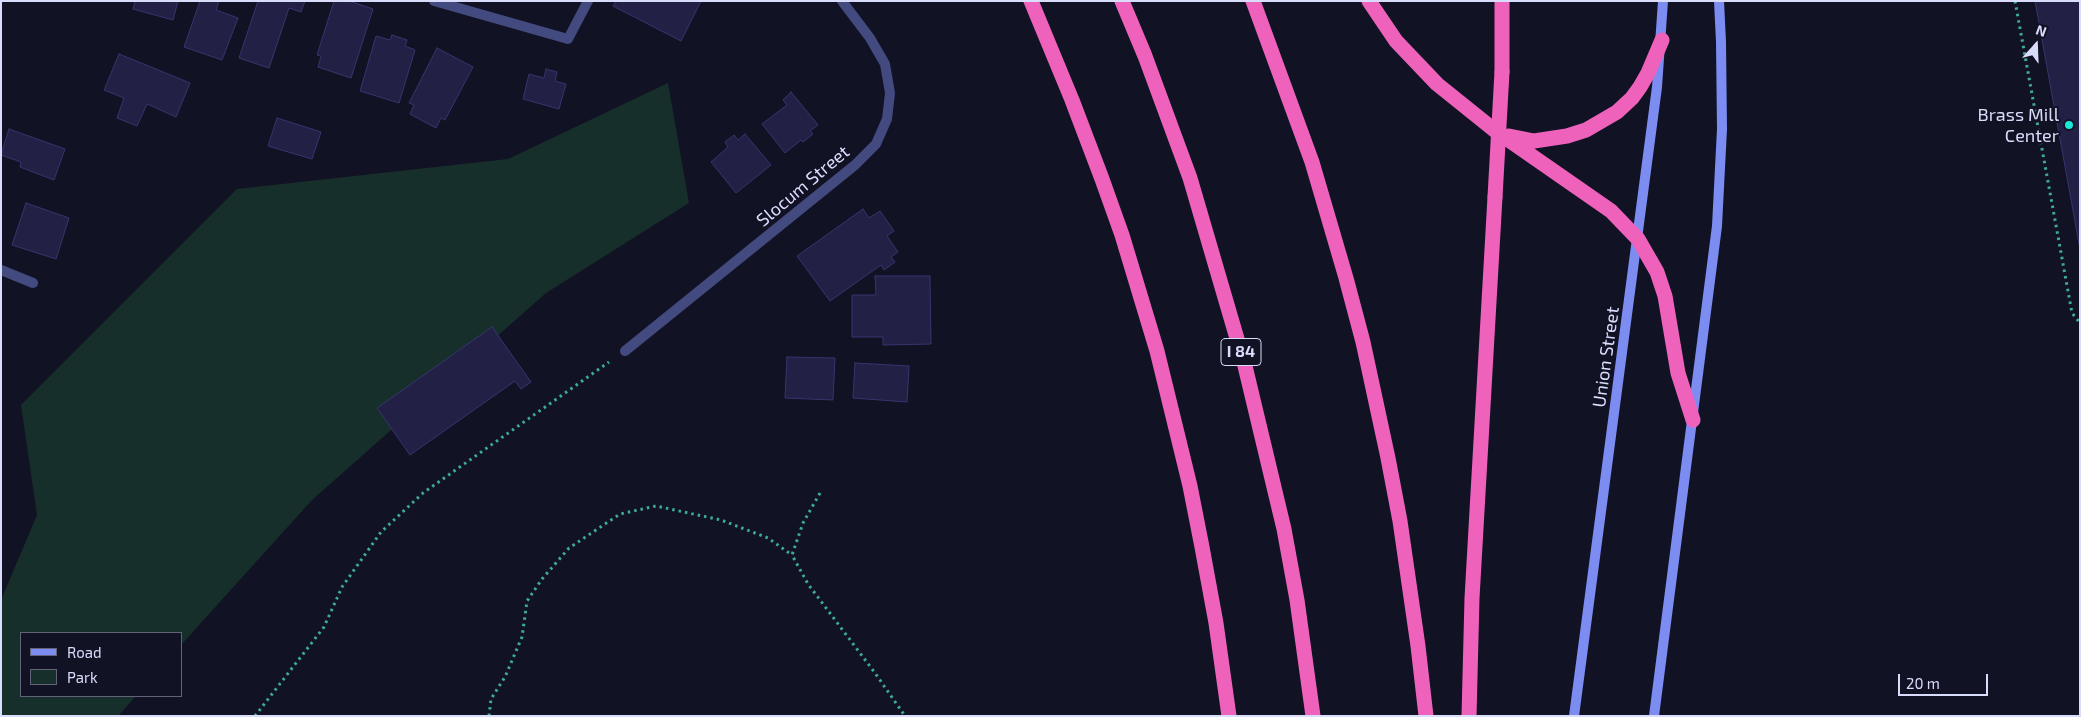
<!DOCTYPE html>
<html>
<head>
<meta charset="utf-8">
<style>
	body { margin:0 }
	#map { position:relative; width:2081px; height:717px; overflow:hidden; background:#121225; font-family:"Exo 2",sans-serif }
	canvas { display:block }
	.frame { position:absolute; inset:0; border:2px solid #dadcfb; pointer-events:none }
	.legend { position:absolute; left:20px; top:632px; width:162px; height:65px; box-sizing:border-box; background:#121225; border:1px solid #62637b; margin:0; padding:6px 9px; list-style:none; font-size:15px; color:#dadcfb }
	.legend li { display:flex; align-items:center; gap:10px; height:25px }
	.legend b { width:25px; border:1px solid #62637b }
	.north { position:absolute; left:2011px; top:20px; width:50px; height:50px; -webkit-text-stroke:4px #121225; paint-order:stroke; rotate:20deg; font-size:14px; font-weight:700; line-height:20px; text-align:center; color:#dadcfb }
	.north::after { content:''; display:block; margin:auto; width:18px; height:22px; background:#dadcfb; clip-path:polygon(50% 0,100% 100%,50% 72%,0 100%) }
	.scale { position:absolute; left:1898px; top:674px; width:90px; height:22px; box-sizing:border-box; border:2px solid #dadcfb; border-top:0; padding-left:6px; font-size:15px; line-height:18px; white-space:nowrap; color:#dadcfb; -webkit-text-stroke:4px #121225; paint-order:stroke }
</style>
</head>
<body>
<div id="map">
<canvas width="2081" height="717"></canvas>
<div class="frame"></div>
<ul class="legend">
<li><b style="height:6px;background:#7c8cf1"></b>Road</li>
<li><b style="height:14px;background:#162f2a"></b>Park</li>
</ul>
<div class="north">N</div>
<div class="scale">20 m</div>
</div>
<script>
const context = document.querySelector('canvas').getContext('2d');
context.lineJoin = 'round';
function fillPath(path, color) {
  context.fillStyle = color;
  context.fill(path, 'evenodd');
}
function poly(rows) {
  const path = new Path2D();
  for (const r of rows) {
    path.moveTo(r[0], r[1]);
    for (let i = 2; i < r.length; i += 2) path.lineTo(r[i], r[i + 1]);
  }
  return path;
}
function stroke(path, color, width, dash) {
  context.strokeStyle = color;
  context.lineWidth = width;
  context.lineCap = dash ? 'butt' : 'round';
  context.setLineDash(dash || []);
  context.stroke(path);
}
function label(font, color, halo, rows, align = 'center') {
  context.font = font + ' "Exo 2",sans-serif';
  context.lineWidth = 4;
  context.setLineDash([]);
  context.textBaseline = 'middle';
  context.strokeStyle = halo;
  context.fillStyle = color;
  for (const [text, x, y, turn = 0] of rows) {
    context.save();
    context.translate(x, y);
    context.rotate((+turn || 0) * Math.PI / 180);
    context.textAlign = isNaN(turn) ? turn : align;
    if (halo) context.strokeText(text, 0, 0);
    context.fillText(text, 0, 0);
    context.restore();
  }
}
fillPath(poly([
	[668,83,689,203,546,293,312,500,181,645,181,633,21,633,21,696,136,696,118,716,1,716,1,600,37,515,21,405,237,189,508,159]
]), '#162f2a');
const building = poly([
	[135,1,178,1,173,20,133,9,135,1],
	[200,1,219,1,216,10,238,18,222,60,184,47,200,1],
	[258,1,305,1,301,12,289,8,269,68,239,58,258,1],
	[334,1,349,1,373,9,351,78,318,67,321,56,317,55,334,1],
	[616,1,701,1,681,41,613,6,616,1],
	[2035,1,2080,1,2080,249,2035,1],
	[392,35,407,40,405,46,415,50,399,103,360,91,376,36,390,40,392,35],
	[437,48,473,67,445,120,441,118,436,128,410,114,414,105,409,103,437,48],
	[119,54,190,83,176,117,147,104,137,126,117,118,124,98,104,90,119,54],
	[546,69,557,72,555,81,566,84,559,109,523,99,529,74,544,78,546,69],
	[791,92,818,125,810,131,813,134,803,142,801,140,785,153,762,124,787,105,783,100,791,92],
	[277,118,321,132,312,159,268,146,277,118],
	[9,129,65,149,54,180,20,167,21,162,1,155,9,129],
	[745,134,771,165,736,193,711,162,728,147,725,142,734,135,738,140,745,134],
	[26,203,69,218,56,259,12,245,26,203],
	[863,209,869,218,880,211,894,231,887,236,898,252,891,257,895,262,884,270,881,265,830,301,797,256,863,209],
	[875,276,930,276,931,344,883,345,883,337,852,337,852,295,876,295,875,276],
	[492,327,531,382,521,389,515,381,410,455,377,408,492,327],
	[787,357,835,358,833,400,785,398,787,357],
	[855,363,909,366,907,402,853,398,855,363]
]);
fillPath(building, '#222044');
stroke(building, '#37356e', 1);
stroke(poly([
	[2015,1,2072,313,2080,323],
	[820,493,803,523,792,555,808,584,875,673,905,716],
	[255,716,324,627,342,587,381,532,423,493,609,362],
	[489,716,491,699,505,677,522,637,527,601,542,579,569,548,620,514,656,506,721,520,768,538,792,555]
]), '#3dac94', 3, [2.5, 4]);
stroke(poly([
	[434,1,568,39,588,1],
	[1,270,33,283],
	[625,351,855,165,876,144,887,119,890,93,885,64,870,38,842,1]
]), '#424a7f', 10);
stroke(poly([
	[1574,716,1657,87,1663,1],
	[1654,716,1717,226,1722,129,1721,42,1719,1]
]), '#7c8cf1', 10);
stroke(poly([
	[1031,1,1072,100,1102,179,1122,235,1157,351,1190,486,1202,547,1216,623,1229,716],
	[1122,1,1145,56,1190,178,1245,366,1284,529,1297,600,1313,716],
	[1253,1,1312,162,1346,278,1363,342,1388,458,1400,521,1418,646,1426,716],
	[1369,1,1396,41,1437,84,1493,129,1611,211,1638,239,1657,272,1665,296,1678,373,1693,420],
	[1502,72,1502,1],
	[1509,136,1534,141,1567,136,1586,130,1617,112,1632,98,1640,87,1648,73,1662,40],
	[1469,716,1472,598,1495,197]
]), '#ee62bc', 15);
stroke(poly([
	[1495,197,1502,72]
]), '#ee62bc', 15);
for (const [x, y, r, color] of [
	[2069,125,5,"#1be6da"]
]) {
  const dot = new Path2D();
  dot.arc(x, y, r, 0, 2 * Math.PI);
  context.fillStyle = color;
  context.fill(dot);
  stroke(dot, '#121225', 2);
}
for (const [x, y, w] of [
	[1241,352,40]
]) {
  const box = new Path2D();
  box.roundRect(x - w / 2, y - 13.5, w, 27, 4);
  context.fillStyle = '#121225';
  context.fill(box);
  stroke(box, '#dadcfb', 1);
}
label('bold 16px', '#dadcfb', null, [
	["I 84",1241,352]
]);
label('18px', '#dadcfb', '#121225', [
	["Brass Mill",2059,115],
	["Center",2059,136]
], 'right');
label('18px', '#dadcfb', '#121225', [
	["Slocum Street",803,186,-40],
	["Union Street",1606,357,-82]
]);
</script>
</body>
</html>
